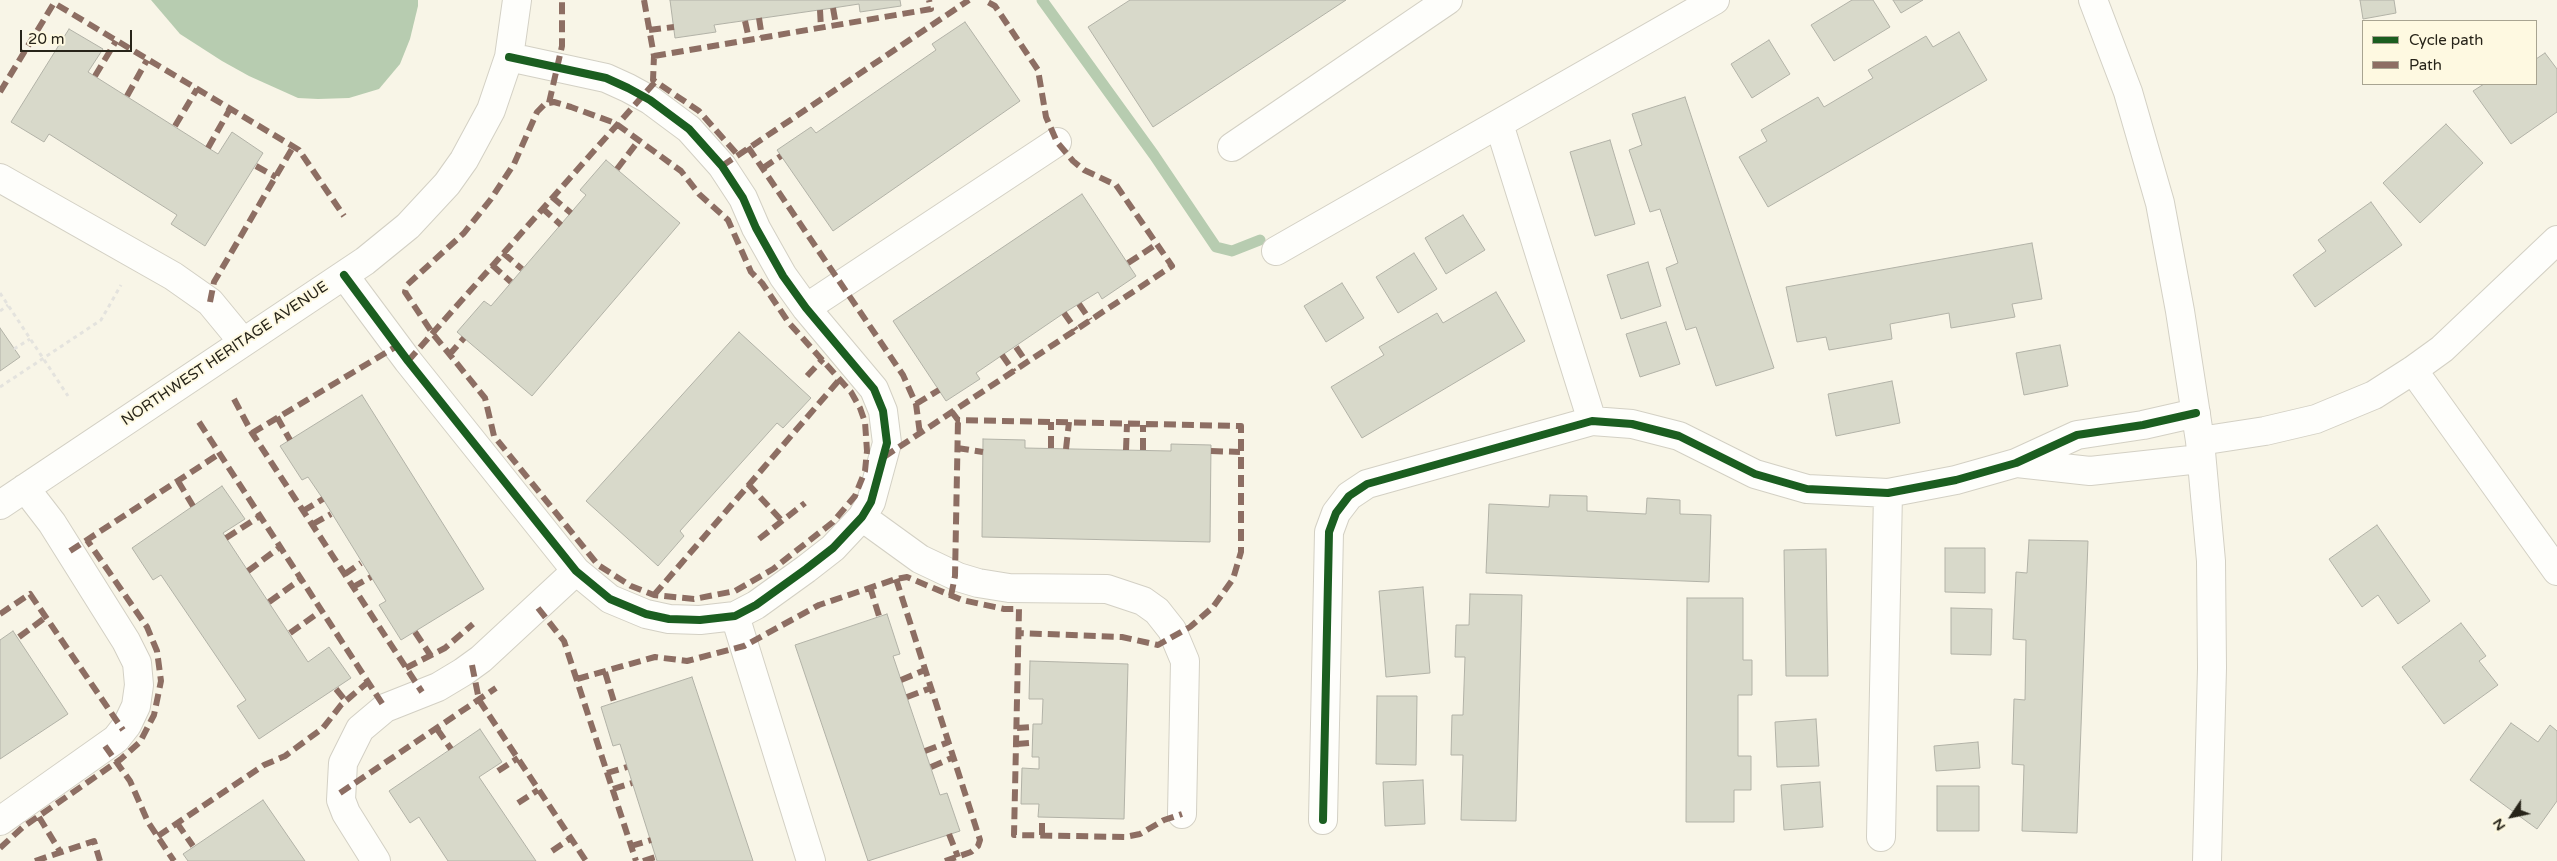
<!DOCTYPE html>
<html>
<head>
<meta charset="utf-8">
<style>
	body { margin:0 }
	#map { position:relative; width:2557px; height:861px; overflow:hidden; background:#f8f5e7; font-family:"Varela Round",sans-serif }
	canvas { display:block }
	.legend { position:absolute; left:2362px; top:20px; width:175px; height:65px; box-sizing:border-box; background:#fef9e1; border:1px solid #a8a491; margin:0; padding:6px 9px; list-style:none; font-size:15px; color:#272419 }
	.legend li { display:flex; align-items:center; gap:10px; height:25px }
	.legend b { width:25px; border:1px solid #a8a491 }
	.north { position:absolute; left:2487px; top:791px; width:50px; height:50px; -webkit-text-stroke:4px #fef9e1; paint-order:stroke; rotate:236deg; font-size:14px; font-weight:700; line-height:20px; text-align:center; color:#272419 }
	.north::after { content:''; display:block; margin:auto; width:18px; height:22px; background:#272419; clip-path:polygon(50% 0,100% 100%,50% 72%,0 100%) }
	.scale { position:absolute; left:20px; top:30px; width:112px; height:22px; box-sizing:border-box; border:2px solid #272419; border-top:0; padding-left:6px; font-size:15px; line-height:18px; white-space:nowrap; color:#272419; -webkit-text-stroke:4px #fef9e1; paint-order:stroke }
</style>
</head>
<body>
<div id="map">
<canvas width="2557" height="861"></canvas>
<ul class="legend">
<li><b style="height:6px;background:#1b5e20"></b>Cycle path</li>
<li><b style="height:6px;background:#8d6e63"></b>Path</li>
</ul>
<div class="north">N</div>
<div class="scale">20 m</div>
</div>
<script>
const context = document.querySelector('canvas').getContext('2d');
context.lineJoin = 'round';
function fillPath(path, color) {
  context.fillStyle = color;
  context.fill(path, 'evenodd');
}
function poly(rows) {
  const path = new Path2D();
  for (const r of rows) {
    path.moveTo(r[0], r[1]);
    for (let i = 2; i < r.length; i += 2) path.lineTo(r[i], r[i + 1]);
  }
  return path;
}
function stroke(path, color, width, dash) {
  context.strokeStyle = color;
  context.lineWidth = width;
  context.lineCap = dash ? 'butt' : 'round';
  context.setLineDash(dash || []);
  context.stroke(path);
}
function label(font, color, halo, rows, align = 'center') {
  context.font = font + ' "Varela Round",sans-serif';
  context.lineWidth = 4;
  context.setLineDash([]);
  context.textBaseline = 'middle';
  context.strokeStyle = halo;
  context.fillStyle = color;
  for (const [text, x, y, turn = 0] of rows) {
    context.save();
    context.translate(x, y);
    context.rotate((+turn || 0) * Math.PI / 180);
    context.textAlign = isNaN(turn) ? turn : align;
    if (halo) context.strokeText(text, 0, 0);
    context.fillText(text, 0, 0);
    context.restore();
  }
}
fillPath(poly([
	[151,0,418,0,418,6,410,39,400,64,379,89,349,98,318,99,298,98,249,76,222,61,180,34]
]), '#b7ccb0');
stroke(poly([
	[1042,0,1154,155,1216,247,1232,251,1260,240]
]), '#b7ccb0', 11);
const building = poly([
	[670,0,900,0,901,6,860,12,859,4,833,8,714,25,716,32,675,38,670,0],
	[1130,0,1346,0,1153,127,1088,27,1130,0],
	[1852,0,1873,0,1890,27,1834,61,1811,25,1852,0],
	[1893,0,1923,0,1901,13,1893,0],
	[2360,0,2394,0,2396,13,2363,19,2360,0],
	[965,22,1020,101,833,231,777,150,811,127,816,133,936,50,932,44,965,22],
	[69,29,103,49,88,72,218,154,232,132,263,153,205,246,171,224,177,215,49,134,44,142,11,122,69,29],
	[1959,32,1987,80,1768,207,1739,157,1767,141,1761,130,1818,97,1824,107,1873,78,1868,70,1926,36,1933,47,1959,32],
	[1769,40,1790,74,1752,98,1731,64,1769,40],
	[2545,53,2557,69,2557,112,2511,144,2473,91,2484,84,2536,84,2536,59,2545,53],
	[1685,97,1774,368,1716,386,1696,327,1686,330,1666,268,1678,263,1660,209,1650,212,1629,150,1642,145,1632,114,1685,97],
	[2446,124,2483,163,2420,223,2383,183,2446,124],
	[1610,140,1635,224,1595,236,1570,152,1610,140],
	[606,160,680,223,532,396,457,332,484,301,491,306,586,195,580,190,606,160],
	[1082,194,1136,276,1102,299,1098,292,1064,313,976,373,980,379,946,401,893,321,1082,194],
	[2371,202,2402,245,2315,307,2293,275,2326,251,2318,240,2371,202],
	[1463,215,1485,250,1446,274,1425,238,1463,215],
	[2032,243,2042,299,2012,304,2015,317,1951,328,1949,313,1890,324,1892,339,1829,350,1826,337,1797,342,1786,287,2032,243],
	[1414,253,1437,289,1398,313,1376,277,1414,253],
	[1648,262,1661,306,1621,319,1607,275,1648,262],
	[1342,283,1364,318,1326,342,1304,306,1342,283],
	[1496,292,1525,341,1362,438,1331,387,1384,355,1379,347,1437,313,1443,323,1496,292],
	[1666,322,1680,364,1640,377,1626,334,1666,322],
	[0,328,20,357,0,371,0,328],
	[739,332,811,398,783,428,777,423,680,531,684,536,658,566,586,501,739,332],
	[2060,345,2068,386,2024,395,2016,353,2060,345],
	[1892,381,1900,423,1836,436,1828,394,1892,381],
	[362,395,484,589,401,640,379,605,386,601,323,499,308,477,302,480,280,446,362,395],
	[983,439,1025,440,1025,448,1171,451,1171,444,1211,445,1210,542,982,537,983,439],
	[222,486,245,519,223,533,308,662,329,647,351,678,259,739,237,706,246,700,161,575,153,580,132,548,222,486],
	[1550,495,1587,496,1587,511,1646,514,1647,498,1680,500,1680,514,1711,515,1709,582,1486,573,1489,504,1549,507,1550,495],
	[2377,525,2430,601,2398,624,2378,595,2362,607,2329,559,2377,525],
	[2029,540,2088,541,2077,833,2022,831,2024,765,2012,764,2014,699,2025,700,2026,640,2013,639,2016,572,2027,573,2029,540],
	[1945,548,1985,548,1985,593,1945,592,1945,548],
	[1826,549,1828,676,1786,676,1784,550,1826,549],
	[1423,587,1430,673,1386,677,1379,591,1423,587],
	[1470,594,1522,595,1516,821,1461,820,1463,755,1451,755,1452,715,1463,715,1465,657,1455,657,1456,625,1469,625,1470,594],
	[1687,598,1743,598,1743,660,1752,660,1752,695,1738,695,1738,756,1751,756,1751,790,1734,790,1734,822,1686,822,1687,598],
	[1951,608,1992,609,1991,655,1951,654,1951,608],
	[887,614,900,654,893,656,940,795,947,793,960,831,868,861,795,645,887,614],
	[2461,623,2486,656,2479,661,2498,685,2444,724,2402,667,2461,623],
	[13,631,68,714,0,759,0,640,13,631],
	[1030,661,1128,664,1124,819,1038,817,1039,804,1021,804,1022,768,1039,769,1039,757,1032,757,1033,724,1042,724,1043,699,1029,699,1030,661],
	[692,677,753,861,657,861,620,744,613,746,601,707,692,677],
	[1377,696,1417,696,1416,765,1376,764,1377,696],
	[1816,719,1819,766,1777,767,1775,722,1816,719],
	[2511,723,2538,742,2550,725,2557,731,2557,801,2537,829,2470,780,2511,723],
	[480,729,502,762,479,777,536,861,448,861,419,817,410,823,389,791,480,729],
	[1978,742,1980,768,1936,771,1934,746,1978,742],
	[1423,780,1425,824,1385,826,1383,782,1423,780],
	[1820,782,1823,827,1784,830,1781,785,1820,782],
	[1937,786,1979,786,1979,831,1937,831,1937,786],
	[263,800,305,861,188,861,183,854,263,800]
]);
fillPath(building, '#d8d9ca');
stroke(building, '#b2b2a7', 1);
const minor = poly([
	[2093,0,2128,92,2160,203,2180,311,2200,441,2211,561,2212,668,2207,861],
	[1499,124,1592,421],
	[1232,147,1448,0],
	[0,178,173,276,210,302,243,342],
	[1276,251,1715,0],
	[344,275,408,361,576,571,610,599,646,614,669,619,700,620,735,616,756,605,806,569,833,548,862,517,871,502,887,443,883,411,874,389,806,308,783,276,756,228,743,198,722,166,689,129,650,100,628,88,606,78,509,57],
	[806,308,1057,142],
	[2413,370,2557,571],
	[2200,441,2265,431,2316,419,2374,395,2413,370,2442,349,2557,240],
	[2017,463,2090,471,2200,459],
	[0,505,365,261,408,226,447,184,464,160,491,110,509,57,517,0],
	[862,517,920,559,958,577,978,583,1009,588,1107,589,1143,601,1157,611,1172,630,1185,661,1182,814],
	[735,616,811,861],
	[1323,820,1329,532,1336,513,1349,496,1367,484,1592,421,1632,424,1679,436,1755,474,1807,489,1888,493,1956,480,2016,463,2077,435,2143,425,2196,413],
	[0,821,116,739,127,725,136,706,139,685,137,663,126,641,52,523,25,488],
	[1881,837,1888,493],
	[376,861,346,813,341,800,343,763,360,729,385,708,438,687,463,672,481,659,576,571]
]);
stroke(minor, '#d3d0c4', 30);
stroke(poly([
	[0,293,68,396],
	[0,311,8,305],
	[14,349,30,339],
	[0,387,101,320,121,285]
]), '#e4e3de', 3, [4, 4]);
stroke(minor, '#fefefb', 28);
stroke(poly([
	[644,0,654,56,653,80,699,111,737,154],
	[833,8,836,25],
	[820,10,821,28],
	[759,18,762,37],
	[745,21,749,39],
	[649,30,674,27],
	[654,56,931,9,929,0],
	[95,76,116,41],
	[0,92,54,3,299,150,344,216],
	[127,96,147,60],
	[549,103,554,102,571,107,615,123,681,171,699,194,728,220,751,272,762,283,789,323,851,392,860,408,865,422,867,451,865,471,855,496,833,522,773,569,735,591,694,599,654,595,631,586,598,565,494,436,485,398,433,334,405,292,407,285,464,233,491,199,514,164,537,112,544,105,549,103,562,46,562,0],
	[175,126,197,89],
	[748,147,903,375,916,404,920,434],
	[208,148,230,109],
	[256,166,276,177],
	[722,166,969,0],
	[763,168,781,156],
	[617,169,639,140],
	[552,197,571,213],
	[542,208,561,225],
	[503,253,522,269],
	[1128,263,1157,244],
	[492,265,511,282],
	[210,302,214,282,293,147],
	[1079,304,1090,320],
	[1064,313,1076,330],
	[1016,347,1027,363],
	[449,355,464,338],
	[1002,355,1014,372],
	[408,361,655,82],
	[807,376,823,359],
	[234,399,252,433,422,692],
	[916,404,939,390],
	[952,412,958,420,1241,426,1241,552,1233,579,1213,607,1190,627,1158,645,1122,637,1019,633],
	[277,417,290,440],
	[199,422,385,708],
	[252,433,397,346],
	[957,448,983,452],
	[1051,448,1051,422],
	[1066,449,1069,422],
	[1126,450,1127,424],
	[1143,450,1143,425],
	[1211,451,1240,452],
	[884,457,1172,266,1116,185,1084,170,1073,161,1057,142,1046,117,1038,70,995,6,984,0],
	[178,481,193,506],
	[748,484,782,521],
	[303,511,323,499],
	[313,524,331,514],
	[226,538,260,516],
	[759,539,805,503],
	[70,551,219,454],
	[248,571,280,547],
	[345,574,361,563],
	[896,579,980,840,978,846,971,852,945,861],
	[353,587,371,577],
	[870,587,879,616],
	[654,595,840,379],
	[951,596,955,576,958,420],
	[269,602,301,579],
	[538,608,564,641,636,861],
	[0,614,30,594,123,730],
	[415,632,431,656],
	[290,633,321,611],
	[19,637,46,617],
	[472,665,479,700,586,861],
	[406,668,445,648,473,624],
	[605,672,614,702],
	[577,679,655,657,687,661,744,646,819,605,896,579,907,577,962,600,1004,609,1019,609,1014,835,1125,837,1140,834,1164,820,1182,814],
	[901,680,925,670],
	[336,689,345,700],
	[907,697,931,688],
	[1017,728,1032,727],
	[437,729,451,749],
	[1017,744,1030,743],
	[105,746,130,781,148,822,174,861],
	[925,751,949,742],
	[931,767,954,757],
	[498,771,518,758],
	[607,773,627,767],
	[613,789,632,783],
	[340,793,496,688],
	[518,803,538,790],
	[39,817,61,853],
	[177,823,193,846],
	[949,834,958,857],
	[1042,835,1042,818],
	[158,836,264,765,285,756,323,728,341,705,368,682],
	[631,846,651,840],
	[0,848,23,827,121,759,140,742,154,715,161,681,157,651,147,627,87,540],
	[552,851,571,838],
	[35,861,94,841,100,861],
	[643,861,656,857]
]), '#8d6e63', 6, [12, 6]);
stroke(poly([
	[344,275,408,361,576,571,610,599,646,614,669,619,700,620,735,616,756,605,806,569,833,548,862,517,871,502,887,443,883,411,874,389,806,308,783,276,756,228,743,198,722,166,689,129,650,100,628,88,606,78,509,57],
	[1323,820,1329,532,1336,513,1349,496,1367,484,1592,421,1632,424,1679,436,1755,474,1807,489,1888,493,1956,480,2016,463,2077,435,2143,425,2196,413]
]), '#1b5e20', 8);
label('15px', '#272419', '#fef9e1', [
	["NORTHWEST HERITAGE AVENUE",225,354,-34]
]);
</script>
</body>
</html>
